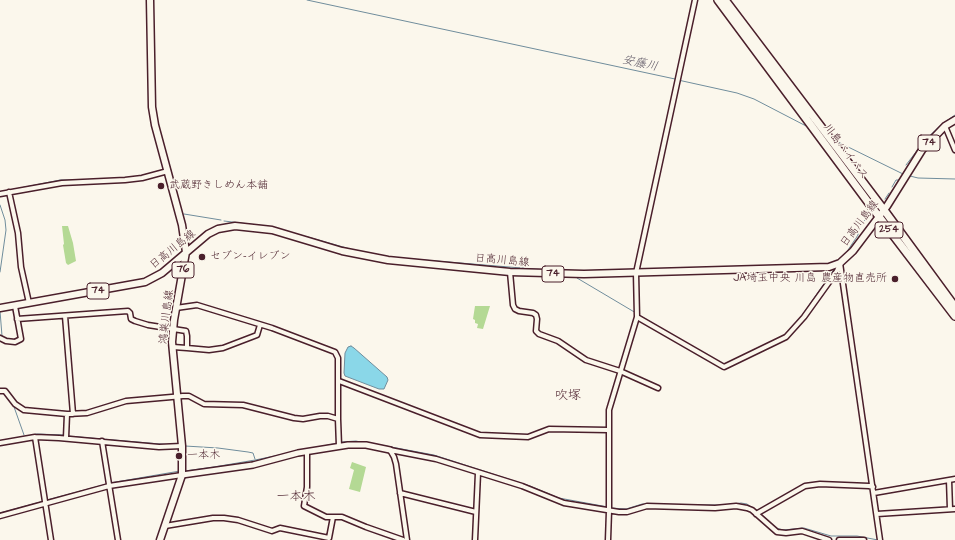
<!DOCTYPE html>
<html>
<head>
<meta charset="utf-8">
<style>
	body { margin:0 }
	canvas { display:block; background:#fbf7ec }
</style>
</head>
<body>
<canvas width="955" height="540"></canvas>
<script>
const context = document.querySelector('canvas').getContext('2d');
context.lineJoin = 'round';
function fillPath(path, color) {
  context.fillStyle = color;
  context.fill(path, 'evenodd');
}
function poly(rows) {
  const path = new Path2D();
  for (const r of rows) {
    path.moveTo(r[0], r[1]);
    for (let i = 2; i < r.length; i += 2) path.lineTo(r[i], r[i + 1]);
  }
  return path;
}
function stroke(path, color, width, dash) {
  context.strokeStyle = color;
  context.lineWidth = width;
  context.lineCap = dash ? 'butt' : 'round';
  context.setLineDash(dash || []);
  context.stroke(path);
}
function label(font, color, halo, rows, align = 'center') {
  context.font = font + ' "Architects Daughter","Klee One",sans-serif';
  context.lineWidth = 3;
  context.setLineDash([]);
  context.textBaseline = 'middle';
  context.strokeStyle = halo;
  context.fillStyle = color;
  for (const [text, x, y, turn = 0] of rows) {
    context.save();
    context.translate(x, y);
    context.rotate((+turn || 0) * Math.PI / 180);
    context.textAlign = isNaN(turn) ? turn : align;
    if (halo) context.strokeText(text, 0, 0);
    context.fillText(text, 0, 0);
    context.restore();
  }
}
fillPath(poly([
	[62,226,68,226,73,243,76,261,68,265,66,263,63,245,64,244],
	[475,306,490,306,483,329,477,328,478,324,475,323,475,320,473,319],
	[352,462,366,467,360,492,349,489,354,470,350,468]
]), '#b4d994');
const water = poly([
	[351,346,354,348,387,377,388,380,384,389,379,389,345,376,344,373,345,353,348,347,351,346]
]);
fillPath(water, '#8ad7e8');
stroke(water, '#708d9c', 1);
stroke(poly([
	[307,0,675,79],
	[678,80,737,93,754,99,808,127],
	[836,141,903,174],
	[906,165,925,140,942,124,955,115],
	[910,176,918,178,955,179],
	[892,187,896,180,898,180],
	[0,192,60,180,92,180],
	[885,199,889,193],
	[0,205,5,220,6,230,0,272],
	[184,214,221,220],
	[224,221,266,226],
	[277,229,304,236],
	[308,237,357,251],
	[376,255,399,258,546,270],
	[838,261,846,253,858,235,858,227,868,217],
	[577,278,636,313],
	[639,315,724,365],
	[798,321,835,268],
	[0,336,2,336,0,311],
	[777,339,786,334],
	[0,393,5,394],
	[13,404,24,435],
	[67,436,172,445],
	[2,441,37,434,64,435],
	[341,442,356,441,365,443],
	[370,443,434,455,530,486,559,498,608,507],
	[185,446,218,448,248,452,253,453,255,459],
	[185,471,214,467,255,460,338,443],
	[110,483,180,471],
	[47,500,107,484],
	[686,505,725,505,741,503,747,504,758,512],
	[611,508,626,509,642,504,677,505],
	[0,513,44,501],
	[761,514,776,528,783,530,804,528,831,536,857,536,878,540]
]), '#708d9c', 1);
const minor = poly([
	[945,126,955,150],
	[9,192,18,233,21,267,29,303],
	[0,194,62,183,125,180,142,178,168,171],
	[510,272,513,305,515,309,519,311,533,313,536,315,537,319,536,331,539,334,558,341,586,360,620,371,658,388],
	[176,308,197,305,272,328,335,352,338,358,338,380,339,381,480,435,528,437,549,429,608,430],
	[65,316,73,414],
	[637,317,724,367,786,337,804,317,837,271,840,263,880,540],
	[17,319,128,311,130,313,131,319,135,321,148,325,186,331,187,336,187,348],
	[0,338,6,341,15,342,21,339,15,306],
	[173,347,187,348,209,350,223,348,257,335,260,325],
	[338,380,338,419],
	[0,391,5,391,15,404,24,410,67,414,87,413,126,401,183,396,189,396,204,404,243,405,294,418,303,419,320,416,328,416,338,419,339,446],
	[35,437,51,540],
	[66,438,67,414],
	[102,441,118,540],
	[0,443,35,437,59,438,159,447,182,446],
	[390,450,436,459,522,486,564,503,619,512,627,512,647,506,715,508,736,506,747,508,752,510,777,532,786,533,802,531,829,540],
	[390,450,394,457,396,464,407,540],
	[307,452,307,487,304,506,326,517,342,517,366,527,403,540],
	[949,480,950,509],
	[400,493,476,512],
	[874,493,955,479],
	[756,514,805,486,820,484,869,486,873,487],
	[877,514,955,509],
	[0,516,109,486,182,475],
	[165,526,213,518,224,518,238,520,272,531,280,528,329,538,333,517],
	[475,540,478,473],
	[608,540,609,511,609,410,637,317,636,273,695,0],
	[839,540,864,540]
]);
const tertiary = poly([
	[182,475,253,465,298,453,348,445,366,445,390,450]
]);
const primary = poly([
	[150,0,152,107,155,125,182,225,186,252,174,320,172,342,182,446,182,475,160,540],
	[0,308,145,282,162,273,208,234,218,229,235,226,272,230,342,251,388,260,510,272,584,274,829,267,840,263,853,251,887,206,922,150,945,126,955,120]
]);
const trunk = poly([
	[718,0,874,210,955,316],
	[725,0,884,210,955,307]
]);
stroke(minor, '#4a1f2b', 7);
stroke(tertiary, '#4a1f2b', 8);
stroke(primary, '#4a1f2b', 9);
stroke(trunk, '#4a1f2b', 10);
stroke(minor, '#fbf7ec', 4);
stroke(tertiary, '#fbf7ec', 5);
stroke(primary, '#fbf7ec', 6);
stroke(trunk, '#fbf7ec', 7);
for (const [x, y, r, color] of [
	[161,186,4,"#4a1f2b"],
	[202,257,4,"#4a1f2b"],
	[895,279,4,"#4a1f2b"],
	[179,456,4,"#4a1f2b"]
]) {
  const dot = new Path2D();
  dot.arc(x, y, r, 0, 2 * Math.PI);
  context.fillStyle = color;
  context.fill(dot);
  stroke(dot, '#fbf7ec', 1.5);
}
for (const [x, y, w] of [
	[929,143,22],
	[889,230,28],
	[183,270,22],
	[553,274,22],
	[98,291,22]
]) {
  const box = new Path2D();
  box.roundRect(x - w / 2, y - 8, w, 16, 3);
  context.fillStyle = '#fbf7ec';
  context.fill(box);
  stroke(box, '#4a1f2b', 1);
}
label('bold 10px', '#4a1f2b', null, [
	["74",929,143],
	["254",889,230],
	["76",183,270],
	["74",553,274],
	["74",98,291]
]);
label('11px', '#4a1f2b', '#fbf7ec', [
	["川島バイパス",845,152,53],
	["日高川島線",860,224,-53],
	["日高川島線",173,250,-39],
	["日高川島線",502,261,5],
	["鴻巣川島線",167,317,-83]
]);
label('11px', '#4a1f2b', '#fbf7ec', [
	["武蔵野きしめん本舗",169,186],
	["セブン-イレブン",210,257],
	["JA埼玉中央 川島 農産物直売所",887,279,"right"],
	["一本木",187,456]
], 'left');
label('italic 12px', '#5d5664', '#fbf7ec', [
	["安藤川",640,64,12]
]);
label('13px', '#4a1f2b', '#fbf7ec', [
	["吹塚",568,396],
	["一本木",296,497]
]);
</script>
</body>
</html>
